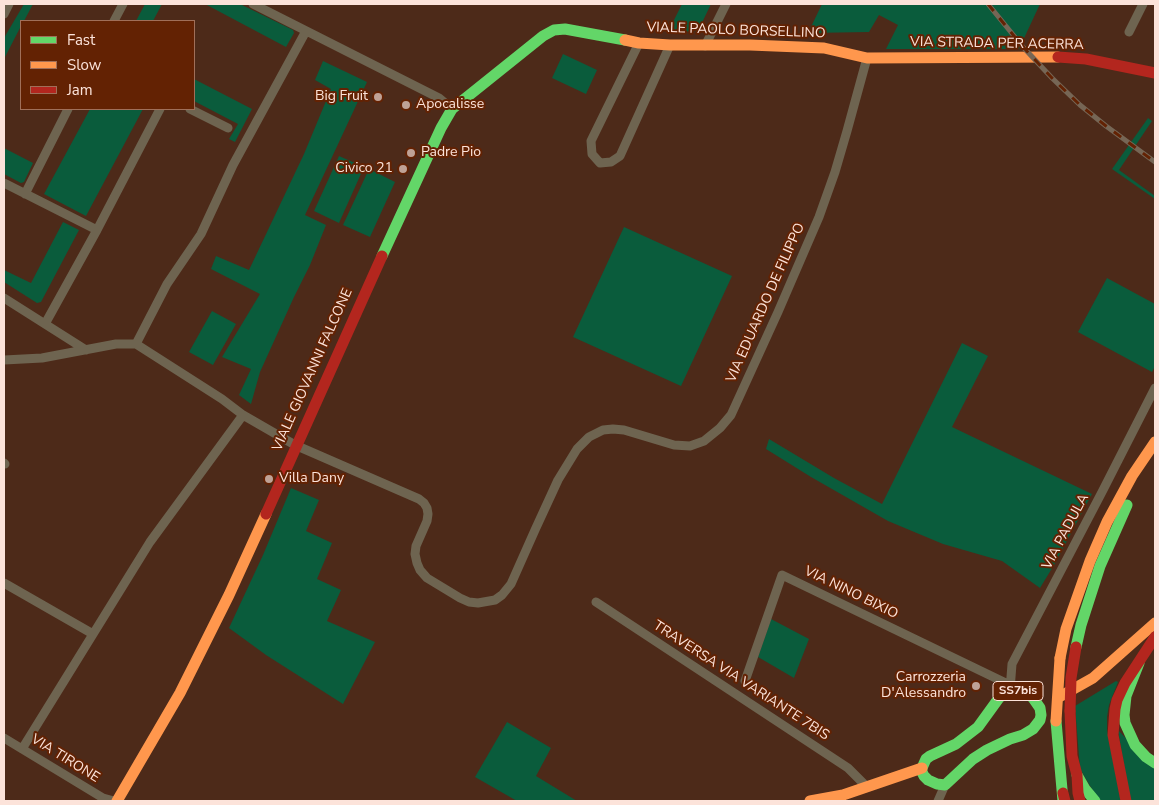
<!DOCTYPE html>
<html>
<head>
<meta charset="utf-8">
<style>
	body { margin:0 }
	#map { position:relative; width:1159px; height:805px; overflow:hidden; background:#4d2a19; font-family:"Nunito Sans",sans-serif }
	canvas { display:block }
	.frame { position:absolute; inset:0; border:5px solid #fce3da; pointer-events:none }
	.legend { position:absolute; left:20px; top:20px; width:175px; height:90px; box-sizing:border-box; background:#632203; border:1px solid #a06f59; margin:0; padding:6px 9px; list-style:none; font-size:15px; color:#fce3da }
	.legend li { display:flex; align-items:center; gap:10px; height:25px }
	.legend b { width:25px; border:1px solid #a06f59 }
</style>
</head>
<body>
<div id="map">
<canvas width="1159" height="805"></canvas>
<div class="frame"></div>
<ul class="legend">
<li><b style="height:6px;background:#63d668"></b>Fast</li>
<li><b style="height:6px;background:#ff974d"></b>Slow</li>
<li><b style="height:6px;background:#b3261e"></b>Jam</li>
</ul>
</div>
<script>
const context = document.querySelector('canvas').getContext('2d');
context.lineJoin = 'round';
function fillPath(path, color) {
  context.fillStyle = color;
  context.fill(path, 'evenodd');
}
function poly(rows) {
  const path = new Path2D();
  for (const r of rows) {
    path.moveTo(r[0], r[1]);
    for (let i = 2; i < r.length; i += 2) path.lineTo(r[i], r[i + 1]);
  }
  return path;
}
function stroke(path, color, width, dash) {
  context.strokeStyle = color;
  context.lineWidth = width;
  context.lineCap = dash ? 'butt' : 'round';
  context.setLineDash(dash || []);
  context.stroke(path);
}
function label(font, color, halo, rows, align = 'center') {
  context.font = font + ' "Nunito Sans",sans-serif';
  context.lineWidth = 4;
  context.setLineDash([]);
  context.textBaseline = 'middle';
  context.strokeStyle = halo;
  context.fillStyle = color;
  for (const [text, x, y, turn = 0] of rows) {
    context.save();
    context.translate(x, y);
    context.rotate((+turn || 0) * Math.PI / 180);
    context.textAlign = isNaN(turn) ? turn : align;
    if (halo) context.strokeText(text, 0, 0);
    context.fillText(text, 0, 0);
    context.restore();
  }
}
fillPath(poly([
	[24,4,33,4,24,21,21,21,21,26,4,59,4,38],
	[145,4,162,4,153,21,136,21],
	[205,4,240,4,293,30,294,33,286,47],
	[682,4,711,4,698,31,673,32,669,30],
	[822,4,1040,4,1019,49,886,49,898,25,879,15,869,32,808,33],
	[563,54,597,70,586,94,552,78],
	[323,61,367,82,305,215,326,225,310,265,294,297,260,372,251,404,239,395,251,369,222,357,260,294,211,269,216,256,249,270,304,154,331,89,315,80],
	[194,79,252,109,235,142,229,139,238,124,194,101],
	[90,109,143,109,86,216,44,194],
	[1148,118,1152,121,1119,170,1155,196,1155,199,1112,169],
	[4,148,33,163,24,182,21,183,4,174],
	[339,156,364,167,339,223,314,211],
	[369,169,395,182,370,237,343,225],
	[63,222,79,230,41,302,37,303,4,282,4,270,31,283],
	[624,227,732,276,681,386,573,337],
	[1107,278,1155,304,1155,366,1152,372,1078,332],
	[212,311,236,324,213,365,189,352],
	[962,343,988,356,952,427,1092,494,1054,565,1040,588,1002,561,943,544,888,521,811,477,766,449,769,439,834,478,882,504],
	[291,488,319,500,306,531,332,543,317,579,341,590,327,621,375,642,343,704,266,655,229,628,263,555],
	[771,619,809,639,794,678,758,657],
	[1116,681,1118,682,1109,705,1107,717,1107,730,1121,801,1099,801,1080,769,1075,706],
	[507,722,551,748,536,776,577,801,517,801,475,777],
	[1118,730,1155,768,1155,801,1130,801]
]), '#0a5c3c');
stroke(poly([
	[253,4,439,98,452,109],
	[4,14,9,4],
	[114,21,123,4],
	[1129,32,1143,4],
	[639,43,591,141,592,154,600,163,611,162,620,156,670,45],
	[705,46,726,4],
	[190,109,228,128],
	[4,183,97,230],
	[25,194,68,109],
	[4,298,86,350],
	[45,324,97,230,160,109],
	[136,344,167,284,201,234,233,165,306,31],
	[4,360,42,358,116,344,136,344,222,399,243,415,295,445,419,499,424,503,427,508,428,514,427,521,416,546,415,554,417,563,420,570,427,578,460,598,469,602,478,603,495,600,502,595,511,584,535,530,558,480,577,449,589,437,603,430,613,429,624,430,674,445,690,446,704,441,720,428,731,415,778,312,819,217,835,172,847,131,867,58],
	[4,463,5,464],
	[4,583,93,634],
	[596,602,848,768,867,787],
	[745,681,782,575,1010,685],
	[1010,690,1012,664,1102,492,1155,388],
	[4,738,103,798,114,801],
	[22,749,150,542,243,415],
	[938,801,945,785]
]), '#6e6450', 9);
stroke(poly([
	[382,256,441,128,452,109,543,36,554,30,565,29,625,40],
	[1076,647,1081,625,1100,566,1127,505],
	[1139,663,1126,696,1124,715,1125,723,1135,745,1146,757,1155,763],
	[1016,691,1028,694,1033,698,1040,708,1041,715,1040,720,1033,729,1023,735,1010,739,987,750,973,759,945,785,937,784,928,780,924,776,922,772,922,768,926,759,930,756,956,744,978,727,999,698,1004,694,1016,691],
	[1056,721,1063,801],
	[1077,775,1085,789,1095,801]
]), '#63d668', 11);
stroke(poly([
	[625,40,639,43,670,45,750,45,824,48,867,58,1058,57],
	[1060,658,1066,629,1090,561,1107,522,1132,476,1155,442],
	[1061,696,1093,678,1155,623],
	[117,801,180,693,229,595,266,514],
	[810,801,843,795,922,768]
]), '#ff974d', 11);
stroke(poly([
	[1058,57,1086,59,1155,73],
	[266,514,382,256],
	[1070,711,1072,756,1077,775,1078,793,1080,801],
	[1063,793,1065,801],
	[1126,801,1113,735,1115,709,1117,700,1125,683,1155,637]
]), '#b3261e', 11);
const rail = poly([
	[988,4,1023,47,1052,78,1080,105,1106,126,1155,162]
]);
stroke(rail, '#766655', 5);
stroke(rail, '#632203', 3, [9]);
stroke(poly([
	[1056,721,1060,658]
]), '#ff974d', 11);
stroke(poly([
	[1070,711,1071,678,1076,647]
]), '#b3261e', 11);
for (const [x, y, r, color] of [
	[378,97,5,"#bfa296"],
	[406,105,5,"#bfa296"],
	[411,153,5,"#bfa296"],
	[403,169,5,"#bfa296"],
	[269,479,5,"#bfa296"],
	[976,686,5,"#bfa296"]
]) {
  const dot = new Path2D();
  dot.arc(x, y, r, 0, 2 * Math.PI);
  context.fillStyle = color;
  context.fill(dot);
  stroke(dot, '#632203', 2);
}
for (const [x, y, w] of [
	[1018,691,50]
]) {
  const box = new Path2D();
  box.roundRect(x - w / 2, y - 9.5, w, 19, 4);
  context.fillStyle = '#632203';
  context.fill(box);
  stroke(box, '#fce3da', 1);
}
label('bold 12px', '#fce3da', null, [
	["SS7bis",1018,691]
]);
label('14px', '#fce3da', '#632203', [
	["VIALE PAOLO BORSELLINO",736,31,2],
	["VIA STRADA PER ACERRA",997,44,1],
	["VIA EDUARDO DE FILIPPO",766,303,-66],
	["VIALE GIOVANNI FALCONE",313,370,-66],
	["VIA PADULA",1066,532,-62],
	["VIA NINO BIXIO",851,593,26],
	["TRAVERSA VIA VARIANTE 7BIS",741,681,33],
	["VIA TIRONE",65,759,32]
]);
label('14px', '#fce3da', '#632203', [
	["Big Fruit",368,97],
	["Apocalisse",416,105,"left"],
	["Padre Pio",421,153,"left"],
	["Civico 21",393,169],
	["Villa Dany",279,479,"left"],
	["Carrozzeria",966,678],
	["D'Alessandro",966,694]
], 'right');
</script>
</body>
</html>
